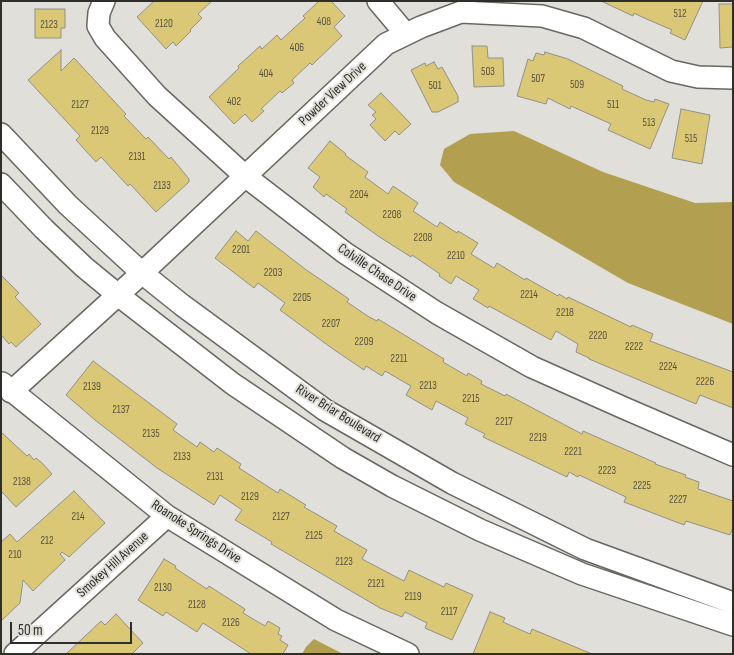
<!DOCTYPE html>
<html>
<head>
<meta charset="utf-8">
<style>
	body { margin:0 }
	#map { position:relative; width:734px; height:655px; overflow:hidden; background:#e0dfd9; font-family:"Sofia Sans Condensed",sans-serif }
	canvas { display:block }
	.frame { position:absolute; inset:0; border:2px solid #2e2e2b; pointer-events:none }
	.scale { position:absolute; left:10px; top:622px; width:122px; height:22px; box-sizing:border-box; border:2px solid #2e2e2b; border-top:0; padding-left:6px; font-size:15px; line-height:18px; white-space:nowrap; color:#2e2e2b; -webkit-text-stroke:4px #e0dfd9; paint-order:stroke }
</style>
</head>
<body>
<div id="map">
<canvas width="734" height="655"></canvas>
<div class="frame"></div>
<div class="scale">50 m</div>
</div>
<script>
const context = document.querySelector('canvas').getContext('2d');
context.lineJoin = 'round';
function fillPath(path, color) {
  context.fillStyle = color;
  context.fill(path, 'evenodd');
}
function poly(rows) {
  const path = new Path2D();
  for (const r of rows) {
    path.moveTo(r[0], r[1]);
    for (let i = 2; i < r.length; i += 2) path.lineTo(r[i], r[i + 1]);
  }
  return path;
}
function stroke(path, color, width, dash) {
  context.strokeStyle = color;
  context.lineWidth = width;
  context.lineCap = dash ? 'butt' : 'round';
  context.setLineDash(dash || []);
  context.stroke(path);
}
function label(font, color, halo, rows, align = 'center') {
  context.font = font + ' "Sofia Sans Condensed",sans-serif';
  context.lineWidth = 4;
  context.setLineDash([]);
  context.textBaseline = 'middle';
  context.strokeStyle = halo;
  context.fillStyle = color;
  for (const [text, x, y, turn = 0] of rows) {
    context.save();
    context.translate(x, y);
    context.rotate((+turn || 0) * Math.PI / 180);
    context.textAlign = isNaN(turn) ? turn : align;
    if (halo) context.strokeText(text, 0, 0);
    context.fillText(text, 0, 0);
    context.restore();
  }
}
fillPath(poly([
	[514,131,603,172,695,203,733,202,733,324,628,283,454,182,440,165,444,149,470,134],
	[314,639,343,654,302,654,306,647]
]), '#b29f4f');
const building = poly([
	[154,1,212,1,198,14,202,18,190,30,191,31,176,46,173,42,166,49,137,17,154,1],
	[319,1,331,1,345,16,334,27,342,36,312,65,310,63,292,80,294,83,282,93,280,91,261,109,264,111,252,122,245,114,234,124,209,97,239,68,238,66,260,46,262,49,277,35,281,40,305,18,303,16,319,1],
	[601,1,703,1,685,40,670,33,672,30,642,17,634,13,633,16,601,1],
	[719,4,733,4,733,47,720,48,719,4],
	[35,9,65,9,65,28,61,28,61,38,35,38,35,9],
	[472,46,487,46,488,58,503,58,504,86,474,87,472,46],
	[61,50,61,71,74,58,126,114,124,116,146,139,148,137,169,159,171,157,189,179,189,182,156,212,130,184,128,186,101,157,96,162,76,140,80,136,28,80,61,50],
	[545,52,568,59,623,86,622,89,646,100,654,102,655,99,669,104,650,149,608,130,611,124,571,106,570,109,548,98,546,104,517,96,528,59,533,61,536,53,544,55,545,52],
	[434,62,438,69,442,67,458,96,458,102,438,112,432,112,411,70,425,63,426,66,434,62],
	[381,93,411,124,399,135,395,131,385,141,370,125,376,119,372,115,376,112,368,105,381,93],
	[681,109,710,115,702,164,672,158,681,109],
	[330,141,346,154,345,155,368,172,365,177,388,194,393,186,418,203,413,211,437,227,440,222,457,233,458,231,478,243,471,254,494,268,497,263,525,280,526,278,558,296,559,294,567,299,568,297,631,327,632,325,653,334,650,341,733,372,733,408,700,395,696,404,589,359,589,358,576,352,578,344,556,331,551,340,489,306,488,308,473,299,479,290,456,276,451,284,439,276,440,274,412,255,411,257,378,236,345,212,347,209,326,194,324,197,313,187,320,177,308,168,330,141],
	[236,231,248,241,256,231,305,269,349,299,347,302,369,317,377,321,378,319,444,359,443,362,467,376,468,373,482,381,481,384,505,396,506,394,582,434,583,431,656,463,655,464,686,475,685,477,699,482,698,489,733,501,733,527,730,535,686,521,684,525,624,502,626,497,579,475,578,477,569,472,567,477,483,437,485,434,465,424,468,418,436,401,432,410,406,395,411,386,385,371,382,376,366,366,364,370,333,349,280,310,285,303,258,283,254,288,215,258,236,231],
	[1,275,19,293,15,297,41,324,16,347,11,342,9,344,1,335,1,275],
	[93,361,177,424,173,430,197,447,200,442,214,452,217,448,241,464,239,468,278,493,280,489,306,505,304,507,337,526,334,531,367,550,362,559,404,581,409,570,444,587,446,583,473,595,452,640,425,628,427,623,405,612,402,617,380,608,271,544,272,542,235,520,242,510,220,495,214,505,157,468,95,420,66,395,93,361],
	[1,432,27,456,29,454,34,460,36,458,42,463,52,474,16,507,1,491,1,432],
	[74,491,105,523,69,557,62,552,60,554,65,560,33,591,23,580,20,603,1,621,1,542,10,534,17,542,74,491],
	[164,559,176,566,175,568,207,589,209,586,245,609,243,613,265,626,268,621,280,628,278,634,282,636,280,640,288,645,283,654,251,654,203,623,197,632,166,612,163,616,138,600,164,559],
	[490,612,505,618,503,622,530,634,532,629,592,654,473,654,490,612],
	[116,614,143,643,132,654,66,654,101,621,105,625,116,614]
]);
fillPath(building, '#dbc877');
stroke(building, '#91908b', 1);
const minor = poly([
	[104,1,99,13,98,26,105,38,157,96,245,176,345,253,437,313,532,367,624,408,733,455],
	[378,1,405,33],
	[1,134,68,205,142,273,182,305,325,410,452,483,585,549,733,603],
	[1,184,44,229,84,267,118,295,233,384,343,458,392,486,480,530,582,574,733,625],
	[2,383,167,516,336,620,408,654],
	[11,392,142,273,386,44,421,27,461,12,542,16,584,28,671,71,698,77,733,78],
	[15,654,167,516]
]);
stroke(minor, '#696762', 24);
stroke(minor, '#fff', 21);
label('11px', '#59543e', null, [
	["512",680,14],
	["408",324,22],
	["2120",164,24],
	["2123",49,25],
	["406",297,48],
	["503",488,72],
	["404",266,74],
	["507",538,79],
	["509",577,85],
	["501",435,86],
	["402",234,102],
	["2127",80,105],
	["511",613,105],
	["513",649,123],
	["2129",100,131],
	["515",691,139],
	["2131",137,157],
	["2133",162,186],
	["2204",359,195],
	["2208",392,215],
	["2208",423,238],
	["2201",241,250],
	["2210",456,256],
	["2203",273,273],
	["2214",529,295],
	["2205",302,298],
	["2218",565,313],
	["2207",331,324],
	["2220",598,336],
	["2209",364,342],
	["2222",634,347],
	["2211",399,359],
	["2224",668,367],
	["2226",705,382],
	["2213",428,386],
	["2139",92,387],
	["2215",471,399],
	["2137",121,410],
	["2217",504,422],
	["2135",151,434],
	["2219",538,438],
	["2221",573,452],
	["2133",182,457],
	["2223",607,471],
	["2131",215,477],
	["2138",22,482],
	["2225",642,486],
	["2129",250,497],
	["2227",678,500],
	["214",78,517],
	["2127",281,517],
	["2125",314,536],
	["212",47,541],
	["210",15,555],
	["2123",344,562],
	["2121",376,584],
	["2130",163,588],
	["2119",413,597],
	["2128",197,605],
	["2117",449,612],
	["2126",231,623]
]);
label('14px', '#2e2e2b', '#e0dfd9', [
	["Powder View Drive",333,94,-43],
	["Colville Chase Drive",377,273,34],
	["River Briar Boulevard",338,414,32],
	["Roanoke Springs Drive",196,532,33],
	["Smokey Hill Avenue",113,565,-42]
]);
</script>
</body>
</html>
